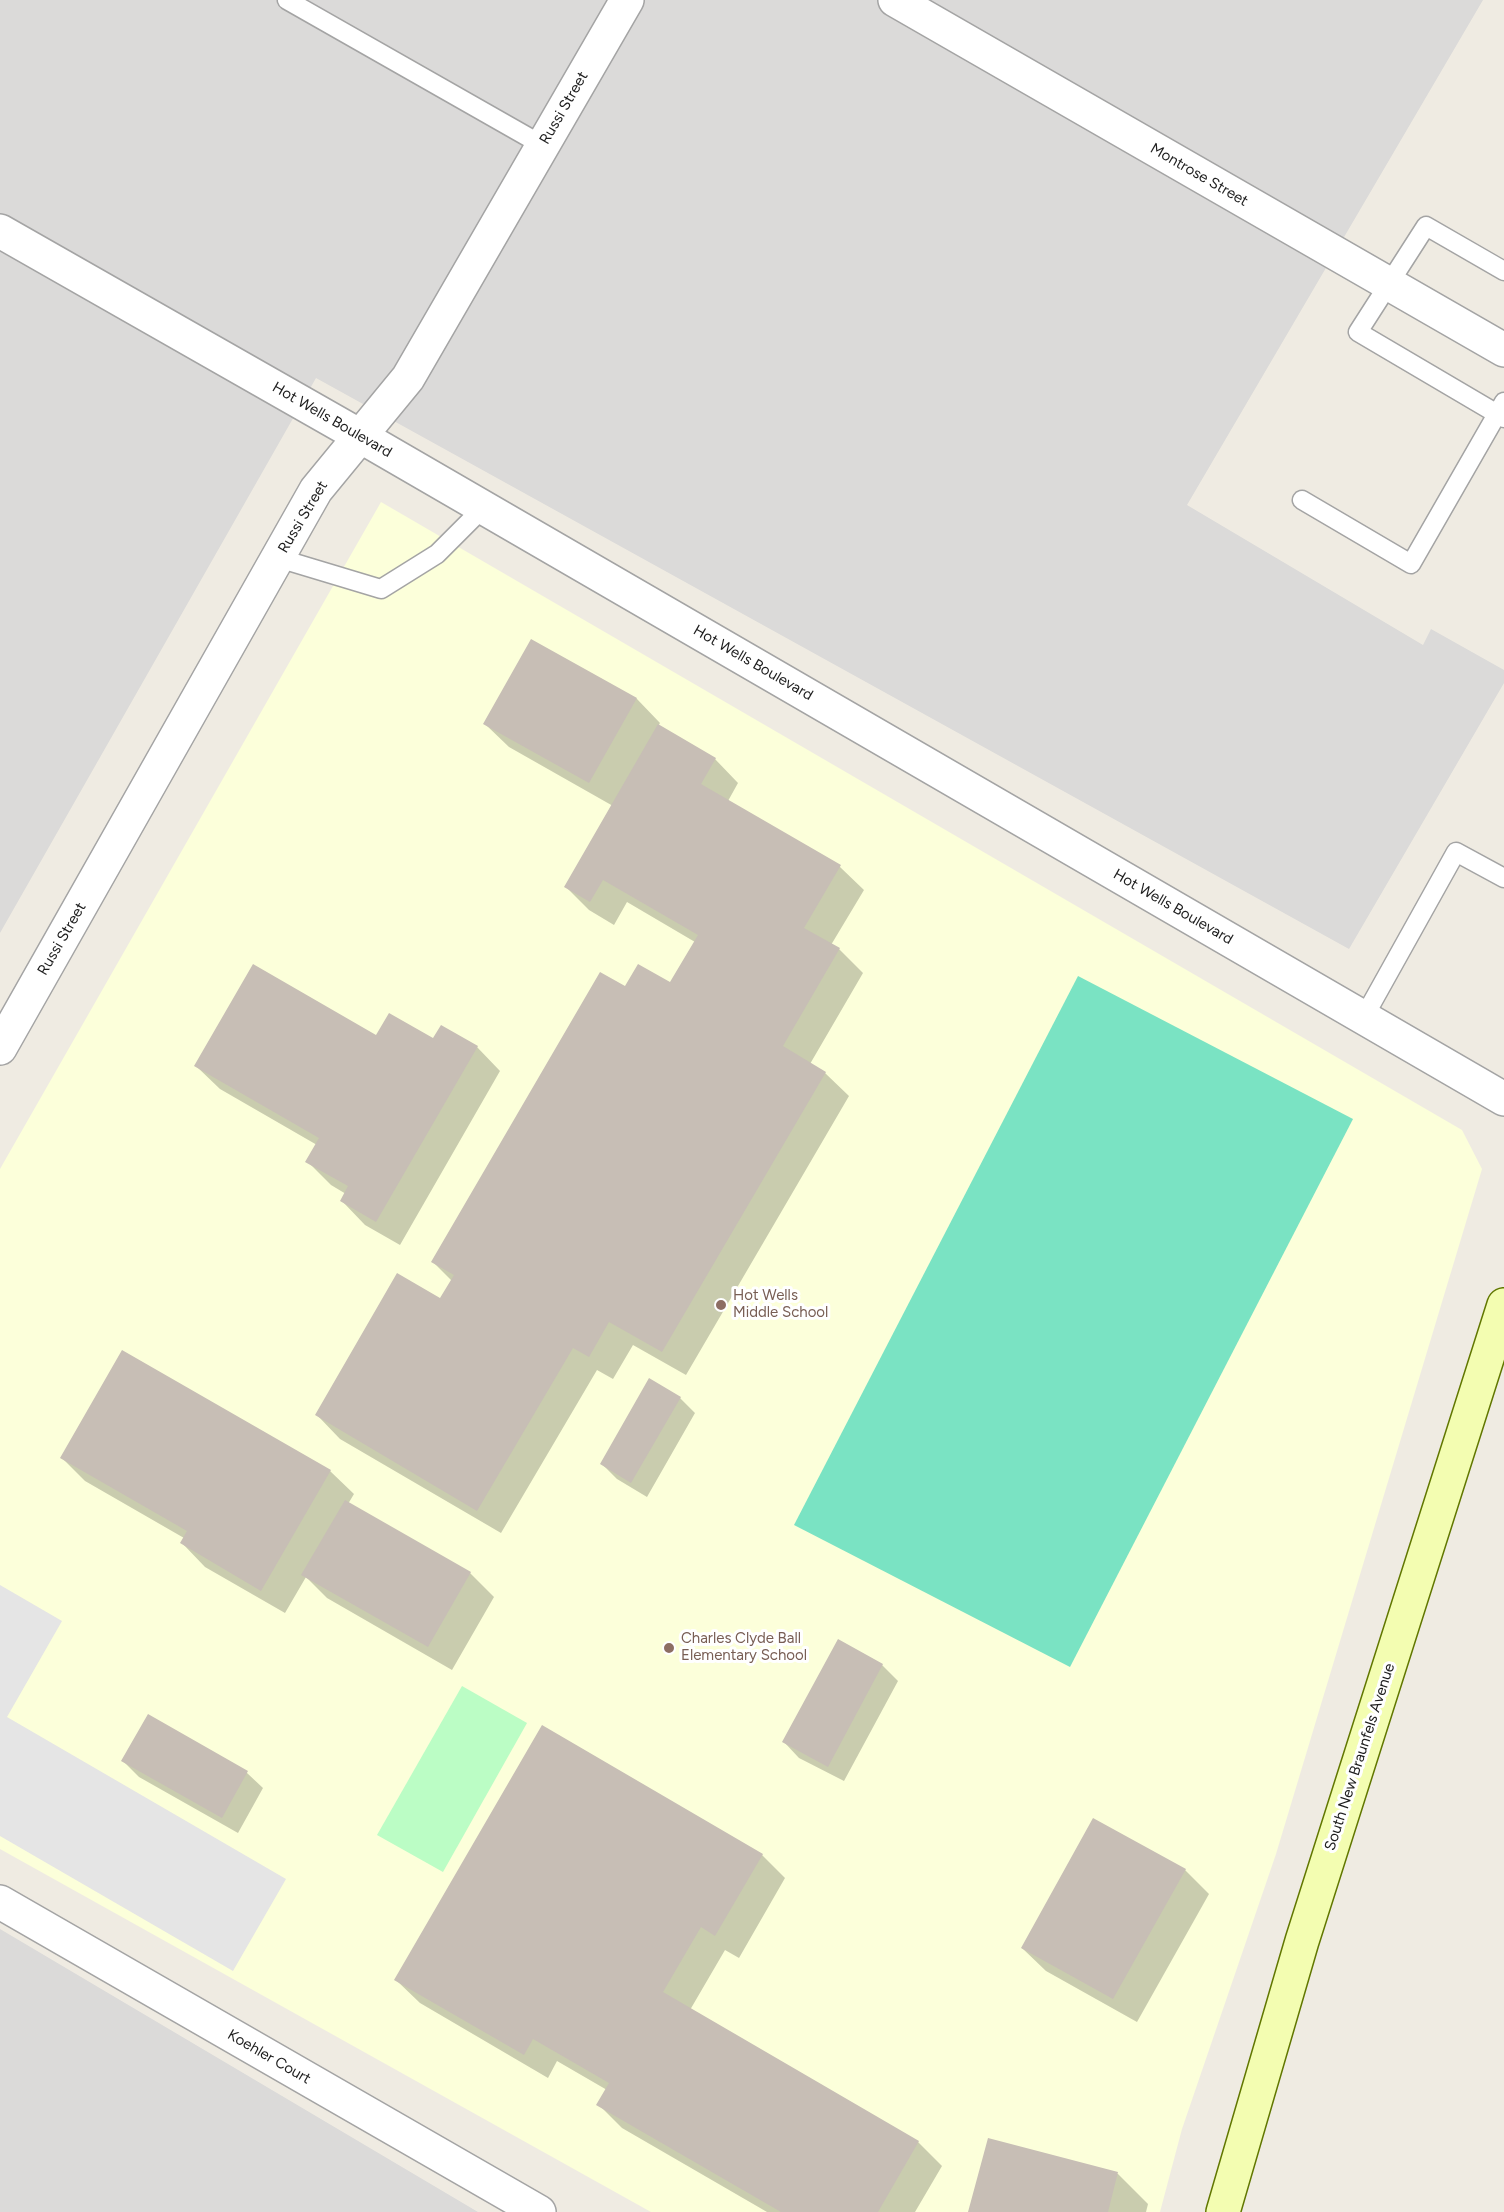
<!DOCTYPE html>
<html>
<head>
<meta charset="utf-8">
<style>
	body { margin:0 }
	canvas { display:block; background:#efebe2 }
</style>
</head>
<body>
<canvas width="1504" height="2212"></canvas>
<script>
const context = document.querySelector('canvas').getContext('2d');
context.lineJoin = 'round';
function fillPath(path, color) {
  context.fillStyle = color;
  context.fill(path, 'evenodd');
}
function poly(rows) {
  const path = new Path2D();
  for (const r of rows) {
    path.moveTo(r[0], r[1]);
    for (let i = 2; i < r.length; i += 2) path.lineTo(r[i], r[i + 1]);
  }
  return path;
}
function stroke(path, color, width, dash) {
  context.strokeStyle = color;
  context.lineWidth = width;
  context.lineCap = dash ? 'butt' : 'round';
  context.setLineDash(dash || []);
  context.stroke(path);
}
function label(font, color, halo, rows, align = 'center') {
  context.font = font + ' Figtree,sans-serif';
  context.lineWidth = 6;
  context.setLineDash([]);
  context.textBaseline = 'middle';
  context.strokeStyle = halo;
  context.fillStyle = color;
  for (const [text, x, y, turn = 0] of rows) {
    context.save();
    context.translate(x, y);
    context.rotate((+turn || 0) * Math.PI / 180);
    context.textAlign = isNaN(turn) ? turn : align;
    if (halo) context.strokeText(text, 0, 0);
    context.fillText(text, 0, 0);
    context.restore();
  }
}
fillPath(poly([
	[0,0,1483,0,1187,505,1423,645,1431,629,1504,670,1504,683,1349,949,316,378,0,933],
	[0,1929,478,2212,0,2212]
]), '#dbdad9');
fillPath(poly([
	[381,502,1462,1130,1482,1169,1276,1854,1182,2129,1160,2212,651,2212,0,1849,0,1169]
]), '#fcffda');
fillPath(poly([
	[462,1686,527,1723,443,1872,377,1835]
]), '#bbfdc5');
fillPath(poly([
	[1078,976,1353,1119,1070,1667,794,1525]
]), '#7ae3c3');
fillPath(poly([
	[0,1585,62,1621,7,1717,286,1879,233,1971,0,1836]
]), '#e5e5e5');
fillPath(poly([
	[532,641,637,699,660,723,658,726,715,759,738,783,728,801,840,867,864,890,831,945,839,949,863,973,810,1064,825,1073,849,1096,686,1375,633,1345,613,1379,597,1370,501,1533,340,1439,317,1415,441,1300,452,1281,433,1262,625,988,671,984,695,942,627,902,614,925,589,910,566,887,613,806,509,747,485,724],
	[377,1038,434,1040,477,1047,500,1071,400,1245,365,1225,342,1201,346,1194,331,1185,307,1161,317,1145,220,1089,196,1066],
	[680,1398,695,1413,647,1497,617,1479,602,1464],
	[62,1458,330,1471,354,1494,348,1504,470,1573,494,1597,452,1670,327,1598,306,1577,285,1613,205,1567,182,1543,184,1538,85,1481],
	[882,1665,898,1681,844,1781,799,1758,784,1742],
	[149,1716,247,1773,263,1788,238,1833,139,1777,123,1761],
	[762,1855,785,1878,739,1958,725,1950,690,2010,918,2142,942,2166,915,2212,767,2212,622,2128,598,2104,607,2090,557,2061,548,2078,420,2003,396,1980],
	[1185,1870,1209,1894,1137,2022,1046,1971,1022,1948],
	[989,2140,1118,2174,1148,2204,1146,2212,970,2212]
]), '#0003');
fillPath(poly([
	[531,639,637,698,589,783,483,724],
	[658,724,716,758,701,784,841,865,804,928,840,948,783,1046,826,1072,662,1352,609,1322,589,1357,573,1348,477,1511,315,1415,397,1273,440,1298,454,1275,431,1262,600,972,625,986,638,964,670,982,698,935,603,880,590,902,564,887],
	[253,964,376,1035,389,1013,433,1038,441,1025,478,1046,376,1222,340,1201,348,1186,305,1162,319,1138,194,1066],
	[122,1350,331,1470,261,1591,180,1543,187,1531,60,1458],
	[649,1378,681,1397,631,1483,600,1464],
	[345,1500,471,1572,428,1647,301,1575],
	[838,1639,883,1664,828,1767,782,1742],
	[148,1714,248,1771,222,1818,121,1761],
	[542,1725,763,1854,715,1936,701,1927,663,1992,919,2141,878,2212,781,2212,596,2105,609,2083,533,2039,524,2055,394,1980],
	[1093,1818,1186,1869,1113,1999,1021,1948],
	[988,2138,1118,2172,1108,2212,968,2212]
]), '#c7beb5');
const service = poly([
	[287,0,542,145],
	[1504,271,1426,226,1358,332,1504,418],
	[1302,500,1411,564,1504,402],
	[278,558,381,589,437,554,484,507],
	[1364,1017,1456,852,1504,878]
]);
const minor = poly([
	[895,0,1504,350],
	[0,1048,316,490,408,378,627,0],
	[0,1902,539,2212]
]);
const tertiary = poly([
	[0,231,360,436,1504,1099]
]);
const secondary = poly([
	[1223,2212,1302,1941,1504,1305]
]);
stroke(service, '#a4a4a4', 21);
stroke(minor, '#a4a4a4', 36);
stroke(tertiary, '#a4a4a4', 36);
stroke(secondary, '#617700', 36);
stroke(service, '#fff', 18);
stroke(minor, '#fff', 33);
stroke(tertiary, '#fff', 33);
stroke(secondary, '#f3fdb1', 33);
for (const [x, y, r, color] of [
	[721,1305,6,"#8d6e63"],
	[669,1648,6,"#8d6e63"]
]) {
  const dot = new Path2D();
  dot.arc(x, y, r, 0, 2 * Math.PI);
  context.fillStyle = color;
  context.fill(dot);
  stroke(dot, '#fff', 2);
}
label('15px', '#1d1d1d', '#fff', [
	["Russi Street",564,108,-60],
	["Montrose Street",1199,175,30],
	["Hot Wells Boulevard",332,420,30],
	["Russi Street",303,517,-59],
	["Hot Wells Boulevard",753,663,30],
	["Hot Wells Boulevard",1173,907,30],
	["Russi Street",62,939,-60],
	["South New Braunfels Avenue",1360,1757,-72],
	["Koehler Court",269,2057,30]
]);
label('15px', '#785e54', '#fff', [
	["Hot Wells",733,1296],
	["Middle School",733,1313],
	["Charles Clyde Ball",681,1639],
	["Elementary School",681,1656]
], 'left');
</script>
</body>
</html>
